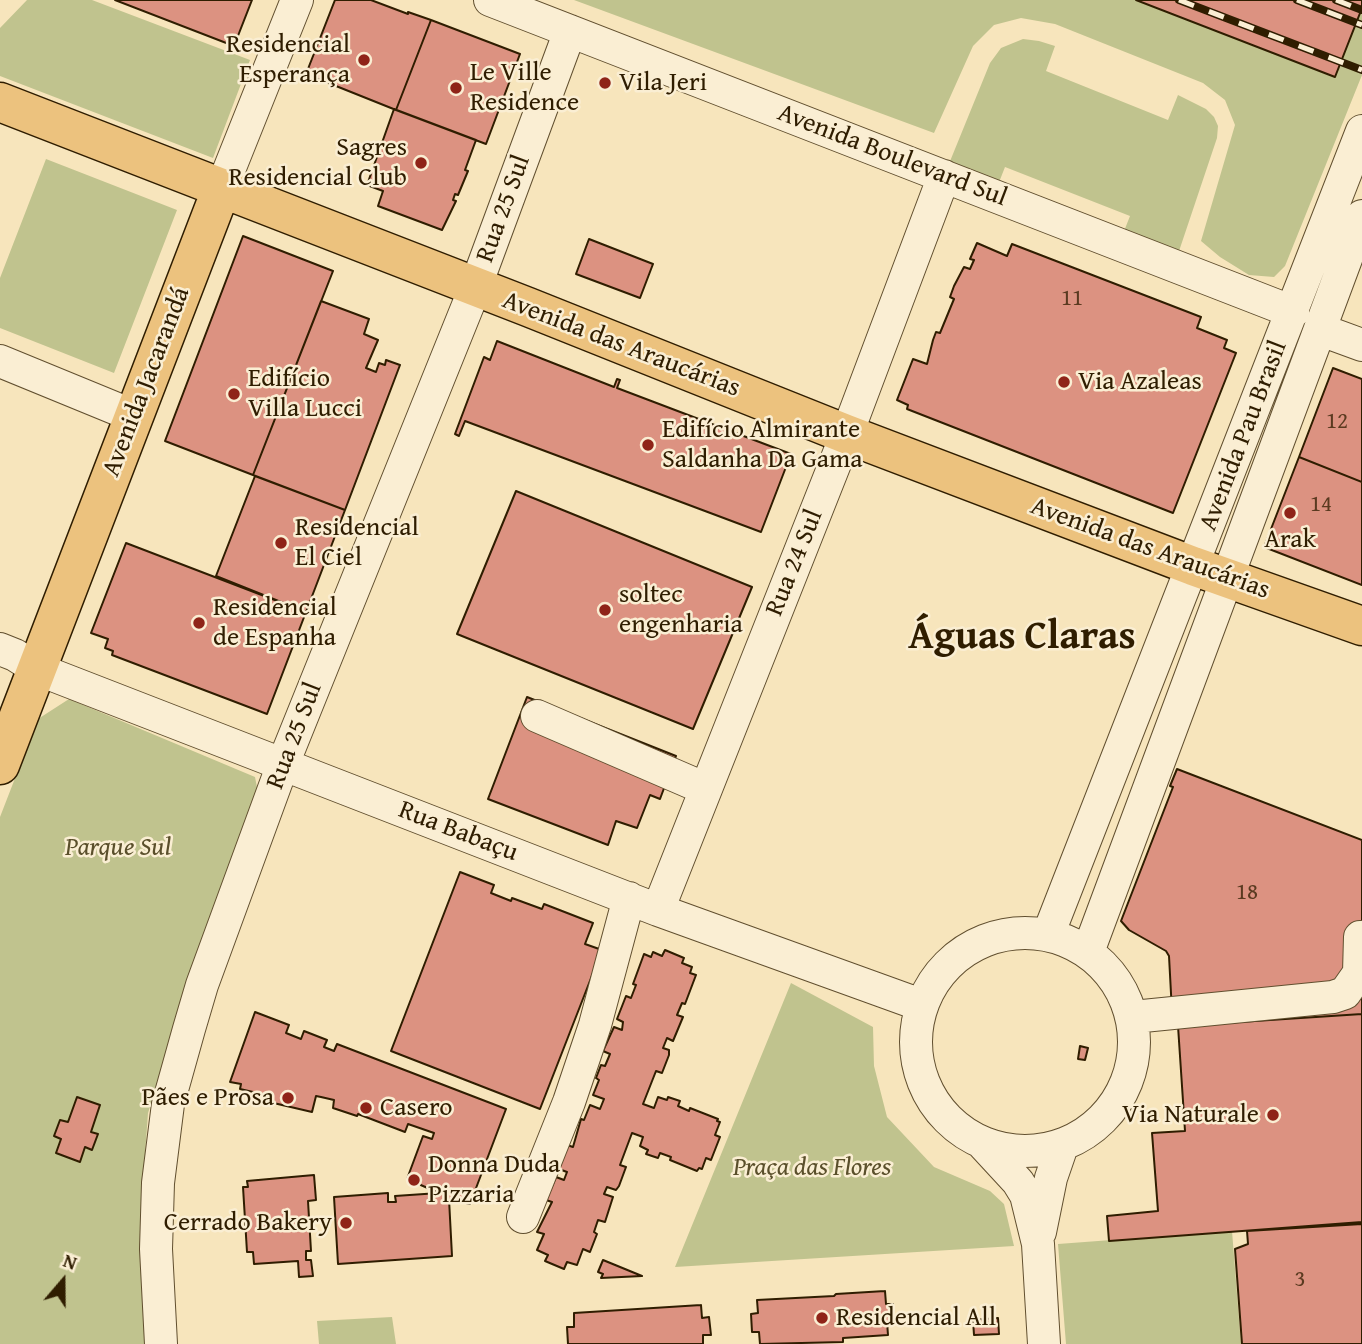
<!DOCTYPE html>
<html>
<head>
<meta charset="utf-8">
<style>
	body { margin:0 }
	#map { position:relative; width:1362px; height:1344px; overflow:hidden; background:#f7e5bc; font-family:"Gentium Book Plus",serif }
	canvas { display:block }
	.north { position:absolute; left:28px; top:1246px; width:70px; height:70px; -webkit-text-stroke:5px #faeed3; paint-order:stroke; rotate:20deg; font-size:19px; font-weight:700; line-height:28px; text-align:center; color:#2f1d00 }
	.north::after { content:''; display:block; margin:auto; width:24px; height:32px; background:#2f1d00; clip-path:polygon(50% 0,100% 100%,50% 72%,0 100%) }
</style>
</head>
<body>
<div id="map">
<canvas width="1362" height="1344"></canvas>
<div class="north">N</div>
</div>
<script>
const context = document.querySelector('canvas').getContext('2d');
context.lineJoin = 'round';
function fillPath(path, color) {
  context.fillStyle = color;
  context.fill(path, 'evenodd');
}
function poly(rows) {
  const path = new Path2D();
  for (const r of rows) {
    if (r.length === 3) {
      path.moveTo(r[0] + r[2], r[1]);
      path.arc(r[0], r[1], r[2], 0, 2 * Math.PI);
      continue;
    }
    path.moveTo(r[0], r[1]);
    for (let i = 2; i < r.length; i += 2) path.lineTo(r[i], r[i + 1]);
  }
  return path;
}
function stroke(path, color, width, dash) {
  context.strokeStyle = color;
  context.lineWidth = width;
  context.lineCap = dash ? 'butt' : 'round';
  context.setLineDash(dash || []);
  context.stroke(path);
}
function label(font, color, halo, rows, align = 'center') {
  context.font = font + ' "Gentium Book Plus",serif';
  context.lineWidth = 5;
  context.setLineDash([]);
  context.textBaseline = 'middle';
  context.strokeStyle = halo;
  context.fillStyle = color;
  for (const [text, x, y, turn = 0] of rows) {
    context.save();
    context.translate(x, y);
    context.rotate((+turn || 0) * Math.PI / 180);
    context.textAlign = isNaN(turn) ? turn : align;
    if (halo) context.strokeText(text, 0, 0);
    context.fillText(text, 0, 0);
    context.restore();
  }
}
fillPath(poly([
	[27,0,92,0,250,60,213,158,0,76,0,28],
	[574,0,1362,0,1362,75,1285,266,1274,277,1249,275,1220,257,1201,241,1235,125,1225,100,1203,83,1055,24,1021,18,994,25,973,46,934,133],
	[1023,39,1039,41,1055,46,1046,71,1168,120,1178,95,1206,109,1214,117,1218,126,1217,138,1174,266,1119,244,1130,216,1005,167,994,195,944,176,990,63,1001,48],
	[46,159,177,210,114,373,0,328,0,278],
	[69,699,255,777,260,803,182,1008,148,1113,140,1225,146,1344,0,1344,0,817,38,719],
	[791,983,873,1027,874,1066,887,1117,934,1167,990,1191,1004,1204,1014,1246,675,1267],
	[1232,1231,1241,1344,1066,1344,1058,1244],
	[392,1317,396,1344,319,1344,317,1321]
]), '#c0c38e');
const building = poly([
	[115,0,252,0,234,46,115,0],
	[335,0,371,0,408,14,408,12,431,20,396,110,306,74,335,0],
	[1136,0,1362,0,1362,8,1335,77,1136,0],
	[431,20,520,54,486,144,396,110,431,20],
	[394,109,476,140,465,170,468,171,458,195,455,194,453,200,456,201,442,230,378,206,383,191,367,185,394,109],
	[243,236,333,271,253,475,165,441,243,236],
	[589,239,653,264,640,298,576,274,589,239],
	[977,243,1007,256,1012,244,1201,317,1197,328,1227,340,1224,348,1236,353,1173,513,907,409,908,405,897,400,913,359,927,364,933,340,936,332,940,333,954,299,950,297,954,286,964,267,970,269,974,260,970,259,977,243],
	[321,301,369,319,364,334,378,340,366,368,376,372,379,363,385,365,386,360,400,365,345,510,253,475,321,301],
	[497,341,614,387,617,379,620,380,617,388,791,454,761,532,465,421,459,436,455,434,484,357,490,360,497,341],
	[1333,368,1362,379,1362,482,1299,457,1333,368],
	[1299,457,1362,482,1362,585,1264,547,1299,457],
	[255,476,345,510,306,612,216,576,255,476],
	[516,491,752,587,693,729,457,634,516,491],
	[126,543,306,612,267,714,112,655,113,651,105,648,108,639,91,633,126,543],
	[527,697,676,756,660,799,650,795,637,828,616,821,608,845,488,799,527,697],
	[1177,769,1362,840,1362,1014,1178,1026,1172,1012,1169,956,1166,951,1129,930,1121,921,1173,787,1170,786,1177,769],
	[460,872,494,885,491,893,511,901,512,898,542,909,544,904,593,923,585,944,602,950,540,1109,391,1051,460,872],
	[665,950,684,958,682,963,692,967,690,973,696,975,685,1004,682,1003,677,1015,683,1017,673,1041,667,1038,663,1048,669,1050,669,1055,662,1073,656,1071,643,1104,654,1108,658,1097,667,1100,668,1097,680,1101,678,1106,689,1111,690,1108,718,1119,717,1121,720,1122,715,1135,720,1137,711,1160,706,1158,702,1169,699,1168,697,1171,670,1160,671,1157,660,1153,658,1158,646,1154,648,1150,640,1146,643,1137,632,1133,620,1165,626,1167,619,1186,616,1190,607,1187,604,1194,613,1197,605,1222,598,1220,594,1232,597,1234,590,1252,583,1249,577,1265,567,1262,564,1269,545,1261,548,1255,537,1250,544,1234,537,1232,552,1202,546,1200,556,1177,564,1180,567,1172,559,1169,567,1145,573,1147,581,1119,584,1120,590,1105,600,1109,604,1099,593,1095,599,1080,596,1078,601,1065,605,1066,610,1054,603,1051,614,1027,622,1030,623,1022,617,1019,626,996,631,998,636,985,633,984,644,954,651,957,653,952,662,956,665,950],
	[255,1012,289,1025,286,1033,301,1039,304,1031,327,1040,324,1047,334,1051,337,1044,506,1109,470,1204,449,1199,452,1256,338,1264,334,1197,388,1193,388,1202,396,1202,395,1196,439,1193,407,1179,423,1136,432,1139,434,1133,408,1124,405,1132,358,1114,357,1116,333,1108,334,1100,321,1097,316,1096,312,1112,265,1101,266,1095,240,1089,241,1084,230,1082,255,1012],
	[1362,1014,1362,1222,1109,1241,1107,1216,1158,1211,1152,1133,1185,1131,1178,1026,1362,1014],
	[1080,1046,1088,1048,1085,1060,1078,1059,1080,1046],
	[77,1097,100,1105,91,1132,98,1134,92,1150,85,1147,80,1162,56,1153,61,1139,54,1136,60,1120,68,1122,77,1097],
	[314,1175,316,1200,308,1201,311,1251,306,1251,306,1260,311,1260,313,1276,299,1277,298,1261,254,1264,253,1252,247,1252,243,1187,248,1187,247,1181,314,1175],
	[1362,1224,1362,1344,1242,1344,1235,1249,1248,1244,1247,1231,1362,1224],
	[603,1260,642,1276,601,1278,603,1274,598,1272,603,1260],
	[885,1291,886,1304,893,1304,894,1322,887,1322,888,1335,843,1338,843,1342,760,1344,759,1332,752,1332,751,1314,758,1313,757,1300,834,1296,836,1294,885,1291],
	[701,1305,702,1318,709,1317,711,1335,703,1335,703,1344,568,1344,567,1327,574,1327,574,1313,701,1305],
	[998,1318,999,1334,974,1335,973,1320,998,1318]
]);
fillPath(building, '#dc9281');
stroke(building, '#2f1d00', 2);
const minor = poly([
	[490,0,1293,312],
	[221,190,297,0],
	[1321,330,1362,345],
	[0,361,134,416],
	[0,649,15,655,37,669,658,910,921,1005],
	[537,716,706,789],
	[658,910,851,423,944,176],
	[1025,1042,109],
	[1048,935,1362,131],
	[1088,952,1362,216],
	[1133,1017,1333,997,1345,993,1359,973,1360,937],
	[982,1143,1018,1182,1026,1195,1038,1244,1044,1344],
	[523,1217,569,1102,595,1025,629,898],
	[1040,1232,1051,1178,1062,1146],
	[161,1344,156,1249,158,1183,168,1104,189,1029,202,985,283,764,475,288,570,31]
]);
const major = poly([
	[0,102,528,307,846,434,1193,566,1362,626],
	[0,765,221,190]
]);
stroke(minor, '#614f2f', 34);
stroke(major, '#2f1d00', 41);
stroke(minor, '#faeed3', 32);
stroke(major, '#ecc27e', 38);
const rail = poly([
	[1179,0,1362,70],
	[1297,0,1362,25],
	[1336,0,1362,10]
]);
stroke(rail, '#2f1d00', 8);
stroke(rail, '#faeed3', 5, [16]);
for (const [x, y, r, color] of [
	[364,60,7,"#8f2418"],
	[605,83,7,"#8f2418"],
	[456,88,7,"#8f2418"],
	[421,163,7,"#8f2418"],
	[1064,382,7,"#8f2418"],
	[234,394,7,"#8f2418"],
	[648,445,7,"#8f2418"],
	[1290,513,7,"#8f2418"],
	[281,543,7,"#8f2418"],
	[605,610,7,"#8f2418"],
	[199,623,7,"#8f2418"],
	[288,1098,7,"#8f2418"],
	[366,1108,7,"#8f2418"],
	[1273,1115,7,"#8f2418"],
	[414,1180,7,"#8f2418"],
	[346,1223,7,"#8f2418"],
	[822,1318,7,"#8f2418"]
]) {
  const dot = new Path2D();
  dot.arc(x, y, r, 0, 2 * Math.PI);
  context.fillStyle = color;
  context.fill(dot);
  stroke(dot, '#faeed3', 2.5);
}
label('23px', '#5a3a20', null, [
	["11",1072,299],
	["12",1337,422],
	["14",1321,505],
	["18",1247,893],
	["3",1300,1280]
]);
label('26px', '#2f1d00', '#faeed3', [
	["Residencial",350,45,"right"],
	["Esperança",350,75,"right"],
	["Le Ville",470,73],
	["Residence",470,103],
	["Vila Jeri",619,83],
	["Sagres",407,148,"right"],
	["Residencial Club",407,178,"right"],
	["Edifício",248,379],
	["Villa Lucci",248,409],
	["Via Azaleas",1078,382],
	["Edifício Almirante",662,430],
	["Saldanha Da Gama",662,460],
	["Residencial",295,528],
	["El Ciel",295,558],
	["Arak",1290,540,"center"],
	["soltec",619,595],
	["engenharia",619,625],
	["Residencial",213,608],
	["de Espanha",213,638],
	["Pães e Prosa",274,1098,"right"],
	["Casero",380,1108],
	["Via Naturale",1259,1115,"right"],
	["Donna Duda",428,1165],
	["Pizzaria",428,1195],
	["Cerrado Bakery",332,1223,"right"],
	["Residencial All",836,1318]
], 'left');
label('26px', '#2f1d00', '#faeed3', [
	["Avenida Boulevard Sul",892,156,21],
	["Rua 25 Sul",504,209,-70],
	["Avenida das Araucárias",621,345,21],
	["Avenida Jacarandá",147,382,-69],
	["Avenida Pau Brasil",1244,436,-69],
	["Avenida das Araucárias",1150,549,20],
	["Rua 24 Sul",795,563,-68],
	["Rua 25 Sul",295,736,-69],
	["Rua Babaçu",458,832,21]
]);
label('italic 26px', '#5a4f2b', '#faeed3', [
	["Parque Sul",118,848],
	["Praça das Flores",812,1168]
]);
label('bold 40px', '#2f1d00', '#faeed3', [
	["Águas Claras",1022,638]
]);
</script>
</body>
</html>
